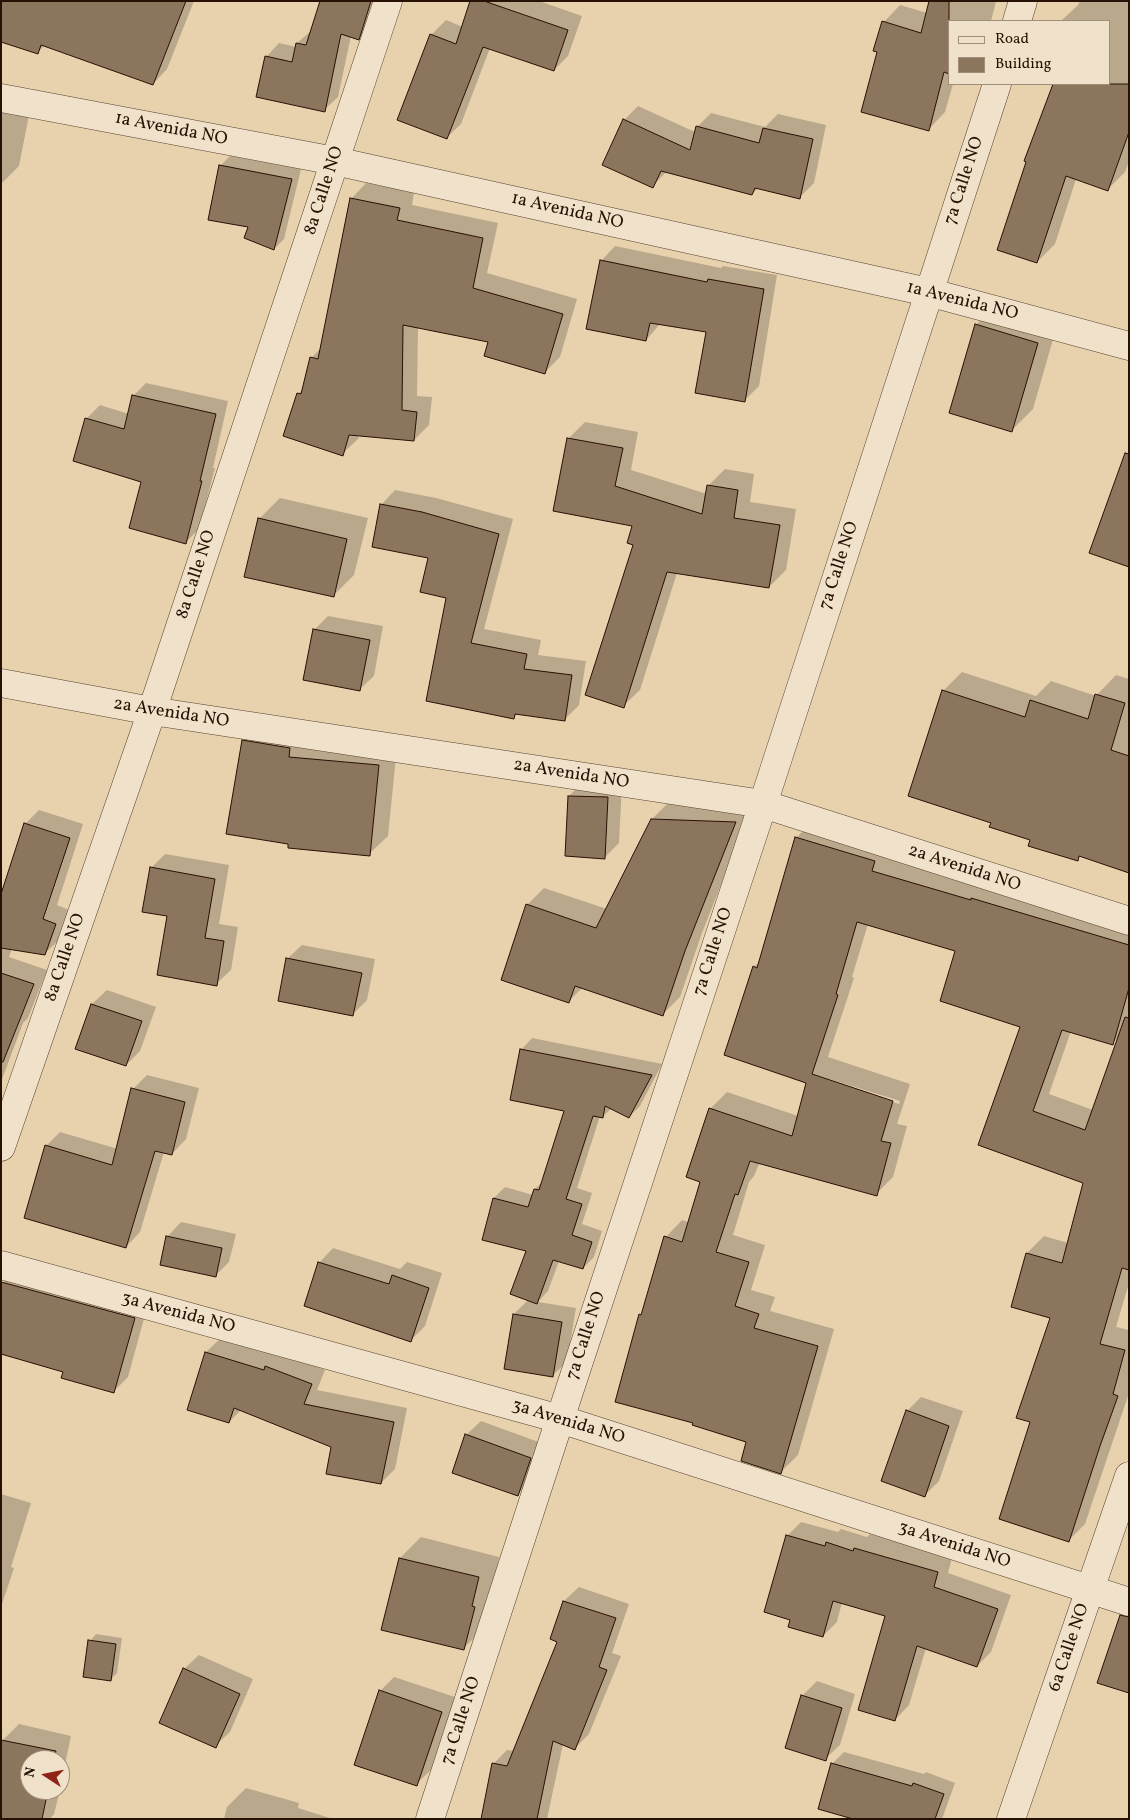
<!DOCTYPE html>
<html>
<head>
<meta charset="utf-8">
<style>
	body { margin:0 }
	#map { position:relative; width:1130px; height:1820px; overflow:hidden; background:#e8d2ae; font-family:Vollkorn,serif }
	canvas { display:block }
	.frame { position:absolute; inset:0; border:2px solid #271004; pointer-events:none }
	.legend { position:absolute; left:948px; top:20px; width:162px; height:65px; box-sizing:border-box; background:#f0e2ca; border:1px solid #a08e7b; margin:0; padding:6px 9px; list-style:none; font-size:15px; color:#271004 }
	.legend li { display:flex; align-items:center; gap:10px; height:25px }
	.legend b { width:25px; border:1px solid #a08e7b }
	.north { position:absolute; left:20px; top:1750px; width:50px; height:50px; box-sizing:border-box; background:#f0e2ca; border:1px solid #a08e7b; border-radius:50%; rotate:281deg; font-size:14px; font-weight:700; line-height:20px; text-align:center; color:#271004 }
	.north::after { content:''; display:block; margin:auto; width:18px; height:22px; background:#8f2418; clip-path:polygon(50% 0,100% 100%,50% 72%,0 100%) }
</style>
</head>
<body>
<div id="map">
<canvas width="1130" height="1820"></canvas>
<div class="frame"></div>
<ul class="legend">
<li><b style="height:6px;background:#f0e2ca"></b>Road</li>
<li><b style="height:14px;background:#8b755c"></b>Building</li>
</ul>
<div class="north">N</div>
</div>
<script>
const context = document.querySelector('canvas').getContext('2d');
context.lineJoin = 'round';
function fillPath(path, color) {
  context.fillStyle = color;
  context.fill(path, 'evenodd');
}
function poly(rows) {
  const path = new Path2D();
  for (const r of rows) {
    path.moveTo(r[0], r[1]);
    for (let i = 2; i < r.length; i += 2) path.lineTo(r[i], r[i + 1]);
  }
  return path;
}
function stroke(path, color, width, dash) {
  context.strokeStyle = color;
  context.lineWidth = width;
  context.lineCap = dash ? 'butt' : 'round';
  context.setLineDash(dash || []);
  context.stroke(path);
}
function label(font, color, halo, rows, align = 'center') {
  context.font = font + ' Vollkorn,serif';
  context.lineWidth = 4.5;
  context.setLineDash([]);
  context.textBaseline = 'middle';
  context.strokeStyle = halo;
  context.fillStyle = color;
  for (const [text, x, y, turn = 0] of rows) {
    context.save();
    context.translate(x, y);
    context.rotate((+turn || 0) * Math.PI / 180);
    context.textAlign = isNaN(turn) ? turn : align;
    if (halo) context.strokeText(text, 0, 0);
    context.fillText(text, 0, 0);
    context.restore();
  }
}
fillPath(poly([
	[1,1,194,1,167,69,153,84,45,45,38,52],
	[321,1,380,1,372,25,358,38,351,36,338,97,324,110,266,57,279,43,296,47,297,43,312,30],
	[471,1,539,1,582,16,568,56,554,70,490,48,461,124,446,138,398,119,432,34,446,20,463,27],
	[930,1,996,1,991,21,949,21,949,84,953,84,945,112,929,129,878,51,884,22,900,5,927,13],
	[1080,1,1129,1,1129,161,1125,172,1107,190,1076,179,1055,244,1037,262,1028,161,1026,160,1054,84,1109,84,1109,21,1061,21,1078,5],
	[1,99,31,105,19,166,3,182,1,182],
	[638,106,695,132,697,127,711,113,765,127,778,114,826,125,814,183,800,197,758,188,752,194,667,171,652,187,624,120],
	[230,156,301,169,284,239,274,249,220,166],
	[366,183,414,192,412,205,498,223,487,273,577,299,560,357,545,372,490,341,418,326,417,396,432,397,429,425,414,440,359,435,358,439,342,454,298,394,304,388,311,358,321,348,351,199],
	[615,246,721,268,723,266,777,275,759,386,744,401,707,331,660,324,646,340,601,261],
	[997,304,1058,322,1033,409,1012,430,976,325],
	[146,383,228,401,213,468,215,468,199,529,185,543,143,482,86,419,100,405,129,414,133,396],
	[585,422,638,432,631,470,707,494,708,486,725,469,754,474,750,502,796,509,786,570,769,587,677,573,640,690,623,706,634,544,634,525,555,510,569,438],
	[395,490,436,498,513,519,484,629,541,640,538,655,586,661,579,705,565,719,519,713,514,717,427,700,447,597,430,557,381,505],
	[280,498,368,518,354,575,333,596,259,519],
	[328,616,383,626,374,676,359,690,314,630],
	[962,672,1036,696,1051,681,1096,696,1116,675,1129,679,1129,872,1081,856,1077,860,992,822,943,691],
	[261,723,397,747,388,836,369,854,243,741],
	[583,782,622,784,619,843,605,857,569,796],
	[669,802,752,806,702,933,680,997,663,1014,582,988,569,1001,527,905,544,888,607,909,652,819],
	[39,810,83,824,57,905,69,910,59,940,44,954,12,948,9,957,47,970,28,1018,23,1023,1,1082,1,893,25,824],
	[813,821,1129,924,1129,1027,1112,1043,1071,1031,1049,1094,1093,1110,1129,1081,1129,1283,1116,1327,1129,1330,1129,1393,1085,1524,1068,1541,1032,1422,1052,1317,1012,1306,1027,1253,1044,1236,1068,1243,1084,1182,979,1145,1021,1026,956,951,868,924,852,977,854,978,828,1057,910,1084,897,1124,907,1126,893,1177,876,1194,760,1162,754,1176,749,1182,733,1235,765,1245,751,1290,775,1297,770,1311,834,1329,798,1455,781,1472,748,1441,640,1315,644,1311,666,1237,682,1220,689,1222,701,1181,710,1109,727,1092,798,1116,808,1082,754,967,760,961,796,838],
	[819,1076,900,1101,899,1104,819,1078],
	[165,854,229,865,219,924,238,927,231,970,216,984,168,915,151,868],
	[302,945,375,959,367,1000,353,1014,287,959],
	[107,990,156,1007,140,1051,126,1065,77,1048,92,1004],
	[532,1038,662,1064,640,1106,629,1117,612,1108,602,1117,600,1116,577,1188,592,1193,582,1224,602,1231,594,1257,583,1268,559,1261,548,1291,538,1302,576,1308,567,1362,552,1376,505,1368,514,1314,529,1299,528,1251,494,1198,505,1187,533,1195,535,1189,543,1181,566,1110,521,1050],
	[147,1075,199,1088,186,1139,172,1154,164,1152,140,1232,126,1247,46,1146,60,1132,118,1149,133,1089],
	[181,1222,236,1234,229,1262,215,1276,167,1237],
	[333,1248,400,1269,407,1262,442,1273,425,1326,411,1340,319,1263],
	[17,1268,148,1304,128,1377,114,1391,64,1371,3,1283],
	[221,1338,281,1353,325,1370,317,1390,407,1408,395,1469,381,1483,333,1447,241,1410,229,1422,189,1410,206,1352],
	[921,1397,963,1411,939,1481,925,1495,907,1411],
	[481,1421,544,1444,531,1480,517,1495,466,1435],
	[1,1494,31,1503,11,1567,14,1568,1,1607],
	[801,1522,838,1532,841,1529,867,1537,870,1534,952,1558,948,1573,1011,1595,991,1652,977,1666,926,1648,909,1705,895,1720,887,1615,842,1602,837,1622,823,1636,792,1619,787,1536],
	[421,1537,499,1557,485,1627,464,1648,400,1558],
	[579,1587,629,1604,612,1653,621,1656,589,1734,575,1748,563,1744,547,1819,482,1819,493,1764,507,1750,514,1751,559,1641,552,1639,564,1601],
	[96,1634,122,1638,117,1673,110,1680,90,1641],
	[199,1655,253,1679,230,1732,215,1746,184,1669],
	[394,1677,455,1697,431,1770,416,1784,380,1691],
	[817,1681,855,1694,840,1745,825,1759,802,1696],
	[19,1724,71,1736,60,1788,60,1760,30,1760,30,1790,60,1790,54,1814,50,1819,1,1819,1,1749,3,1740],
	[844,1752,924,1774,926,1772,955,1783,942,1819,858,1819,832,1764],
	[246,1788,299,1803,298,1808,333,1819,224,1819,227,1807]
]), '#0003');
const building = poly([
	[1,1,186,1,153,85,41,45,38,54,1,42,1,1],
	[320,1,371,1,359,40,341,34,325,112,256,97,265,56,292,62,296,43,306,45,320,1],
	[470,1,484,1,568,30,554,71,483,47,447,139,397,120,430,34,456,44,470,1],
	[929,1,949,1,949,74,944,72,929,131,861,112,877,52,873,51,882,21,921,33,929,1],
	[1053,84,1129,84,1129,132,1108,191,1066,176,1037,263,997,250,1026,162,1024,161,1053,84],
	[623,119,690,150,696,126,759,143,763,128,813,139,800,199,755,188,752,195,661,171,653,188,602,165,623,119],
	[219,165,292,179,274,250,244,238,248,227,208,220,219,165],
	[350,198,400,208,397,220,483,238,473,288,563,314,545,374,484,356,488,342,403,325,402,410,417,412,414,441,349,435,343,456,283,436,297,393,301,394,310,357,318,359,350,198],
	[600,260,707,282,708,279,764,289,745,402,695,393,706,332,650,323,646,341,586,329,600,260],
	[975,324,1038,343,1012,432,949,413,975,324],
	[132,395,216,414,200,481,202,481,186,544,129,528,141,482,73,461,85,418,124,429,132,395],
	[567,438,623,448,615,486,702,514,707,485,738,490,734,518,780,525,769,588,667,572,624,708,585,695,633,545,627,543,632,526,553,511,567,438],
	[1125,453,1129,454,1129,567,1089,553,1125,453],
	[380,504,422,512,499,534,471,643,527,654,524,669,572,675,565,721,515,714,514,719,426,701,446,598,420,592,428,558,372,547,380,504],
	[258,518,347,539,334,597,244,577,258,518],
	[313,629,370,640,360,691,303,680,313,629],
	[942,690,1025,717,1030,700,1088,719,1095,694,1125,703,1111,750,1129,756,1129,873,1079,856,1078,861,1028,846,1030,840,989,827,991,823,908,796,942,690],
	[242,740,290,748,289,757,379,765,370,856,288,848,288,844,226,834,242,740],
	[568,796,608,797,605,859,565,856,568,796],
	[651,819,736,822,685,951,663,1016,575,986,569,1003,501,980,526,904,596,928,651,819],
	[24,823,70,838,43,919,56,924,45,955,1,948,1,894,24,823],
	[795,837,875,861,872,871,971,900,971,898,1129,945,1129,988,1113,1045,1062,1030,1033,1111,1085,1130,1125,1017,1129,1018,1129,1270,1122,1268,1100,1344,1125,1350,1113,1394,1118,1396,1100,1446,1069,1542,999,1519,1030,1422,1016,1418,1050,1318,1011,1307,1026,1253,1062,1263,1083,1183,978,1145,1020,1027,940,1001,955,951,857,922,836,994,838,995,812,1074,893,1101,881,1141,891,1143,877,1196,750,1161,738,1195,735,1194,716,1252,749,1262,735,1306,759,1314,754,1328,818,1346,781,1474,741,1461,746,1442,692,1425,693,1423,615,1402,639,1314,641,1315,664,1236,682,1242,700,1182,686,1177,709,1108,792,1136,806,1083,724,1055,753,966,757,968,795,837],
	[150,867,215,879,205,938,224,941,217,986,157,975,167,916,142,912,150,867],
	[286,958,362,973,353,1016,278,1001,286,958],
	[1,973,34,984,3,1062,1,1062,1,973],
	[91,1004,142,1021,126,1066,75,1049,91,1004],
	[520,1049,652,1075,629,1118,605,1106,603,1118,593,1116,566,1199,582,1204,572,1235,592,1242,583,1269,553,1260,537,1304,510,1294,526,1251,482,1240,493,1198,528,1207,534,1189,539,1190,564,1111,510,1100,520,1049],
	[131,1088,185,1102,172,1155,155,1151,126,1248,24,1218,45,1145,112,1165,131,1088],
	[166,1236,222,1248,216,1277,160,1265,166,1236],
	[318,1262,389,1284,392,1275,429,1288,411,1342,304,1306,318,1262],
	[1,1282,135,1318,114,1393,61,1378,63,1372,1,1354,1,1282],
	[513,1314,562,1322,553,1377,504,1369,513,1314],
	[205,1352,264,1370,265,1366,312,1384,304,1404,394,1422,381,1484,326,1474,331,1447,234,1408,229,1423,187,1410,205,1352],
	[906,1410,949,1426,925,1497,881,1481,906,1410],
	[465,1434,531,1458,518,1496,452,1473,465,1434],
	[786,1535,825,1546,826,1542,853,1551,854,1548,938,1572,934,1587,998,1609,977,1667,917,1646,895,1721,858,1710,885,1616,833,1601,823,1637,788,1627,790,1620,764,1612,786,1535],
	[399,1558,479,1577,472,1606,475,1607,464,1650,381,1630,399,1558],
	[563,1601,616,1618,599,1667,607,1670,575,1750,553,1741,537,1819,481,1819,492,1763,507,1766,557,1642,550,1639,563,1601],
	[1120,1615,1129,1617,1129,1693,1097,1683,1120,1615],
	[88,1640,116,1644,111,1681,83,1677,88,1640],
	[183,1668,240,1694,216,1748,159,1723,183,1668],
	[379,1690,442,1712,417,1786,354,1765,379,1690],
	[801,1695,842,1708,826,1761,785,1748,801,1695],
	[1,1740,56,1751,54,1760,30,1760,30,1790,48,1790,42,1819,1,1819,1,1740],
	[831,1763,912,1786,913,1783,944,1794,935,1819,853,1819,818,1809,831,1763]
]);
fillPath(building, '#8b755c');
stroke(building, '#271004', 1);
const minor = poly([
	[1017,21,1023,1],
	[1,98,335,161,928,292,1129,346],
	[1,683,152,711,763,804,1129,921],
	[1,1147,152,711,388,1],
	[1,1265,560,1419,1129,1602],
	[430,1819,560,1419,763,804,997,84],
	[1011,1819,1129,1476]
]);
stroke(minor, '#57402e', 29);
stroke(minor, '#f0e2ca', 28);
label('18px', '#271004', '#f0e2ca', [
	["1a Avenida NO",171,130,11],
	["7a Calle NO",965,181,-72],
	["8a Calle NO",325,191,-72],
	["1a Avenida NO",567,212,13],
	["1a Avenida NO",962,302,14],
	["7a Calle NO",840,566,-72],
	["8a Calle NO",197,575,-72],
	["2a Avenida NO",171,714,9],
	["2a Avenida NO",571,775,9],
	["2a Avenida NO",964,869,18],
	["7a Calle NO",714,952,-72],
	["8a Calle NO",66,958,-71],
	["3a Avenida NO",178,1314,15],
	["7a Calle NO",587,1336,-72],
	["3a Avenida NO",568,1423,17],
	["3a Avenida NO",954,1546,18],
	["6a Calle NO",1070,1648,-71],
	["7a Calle NO",462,1721,-72]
]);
</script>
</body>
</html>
